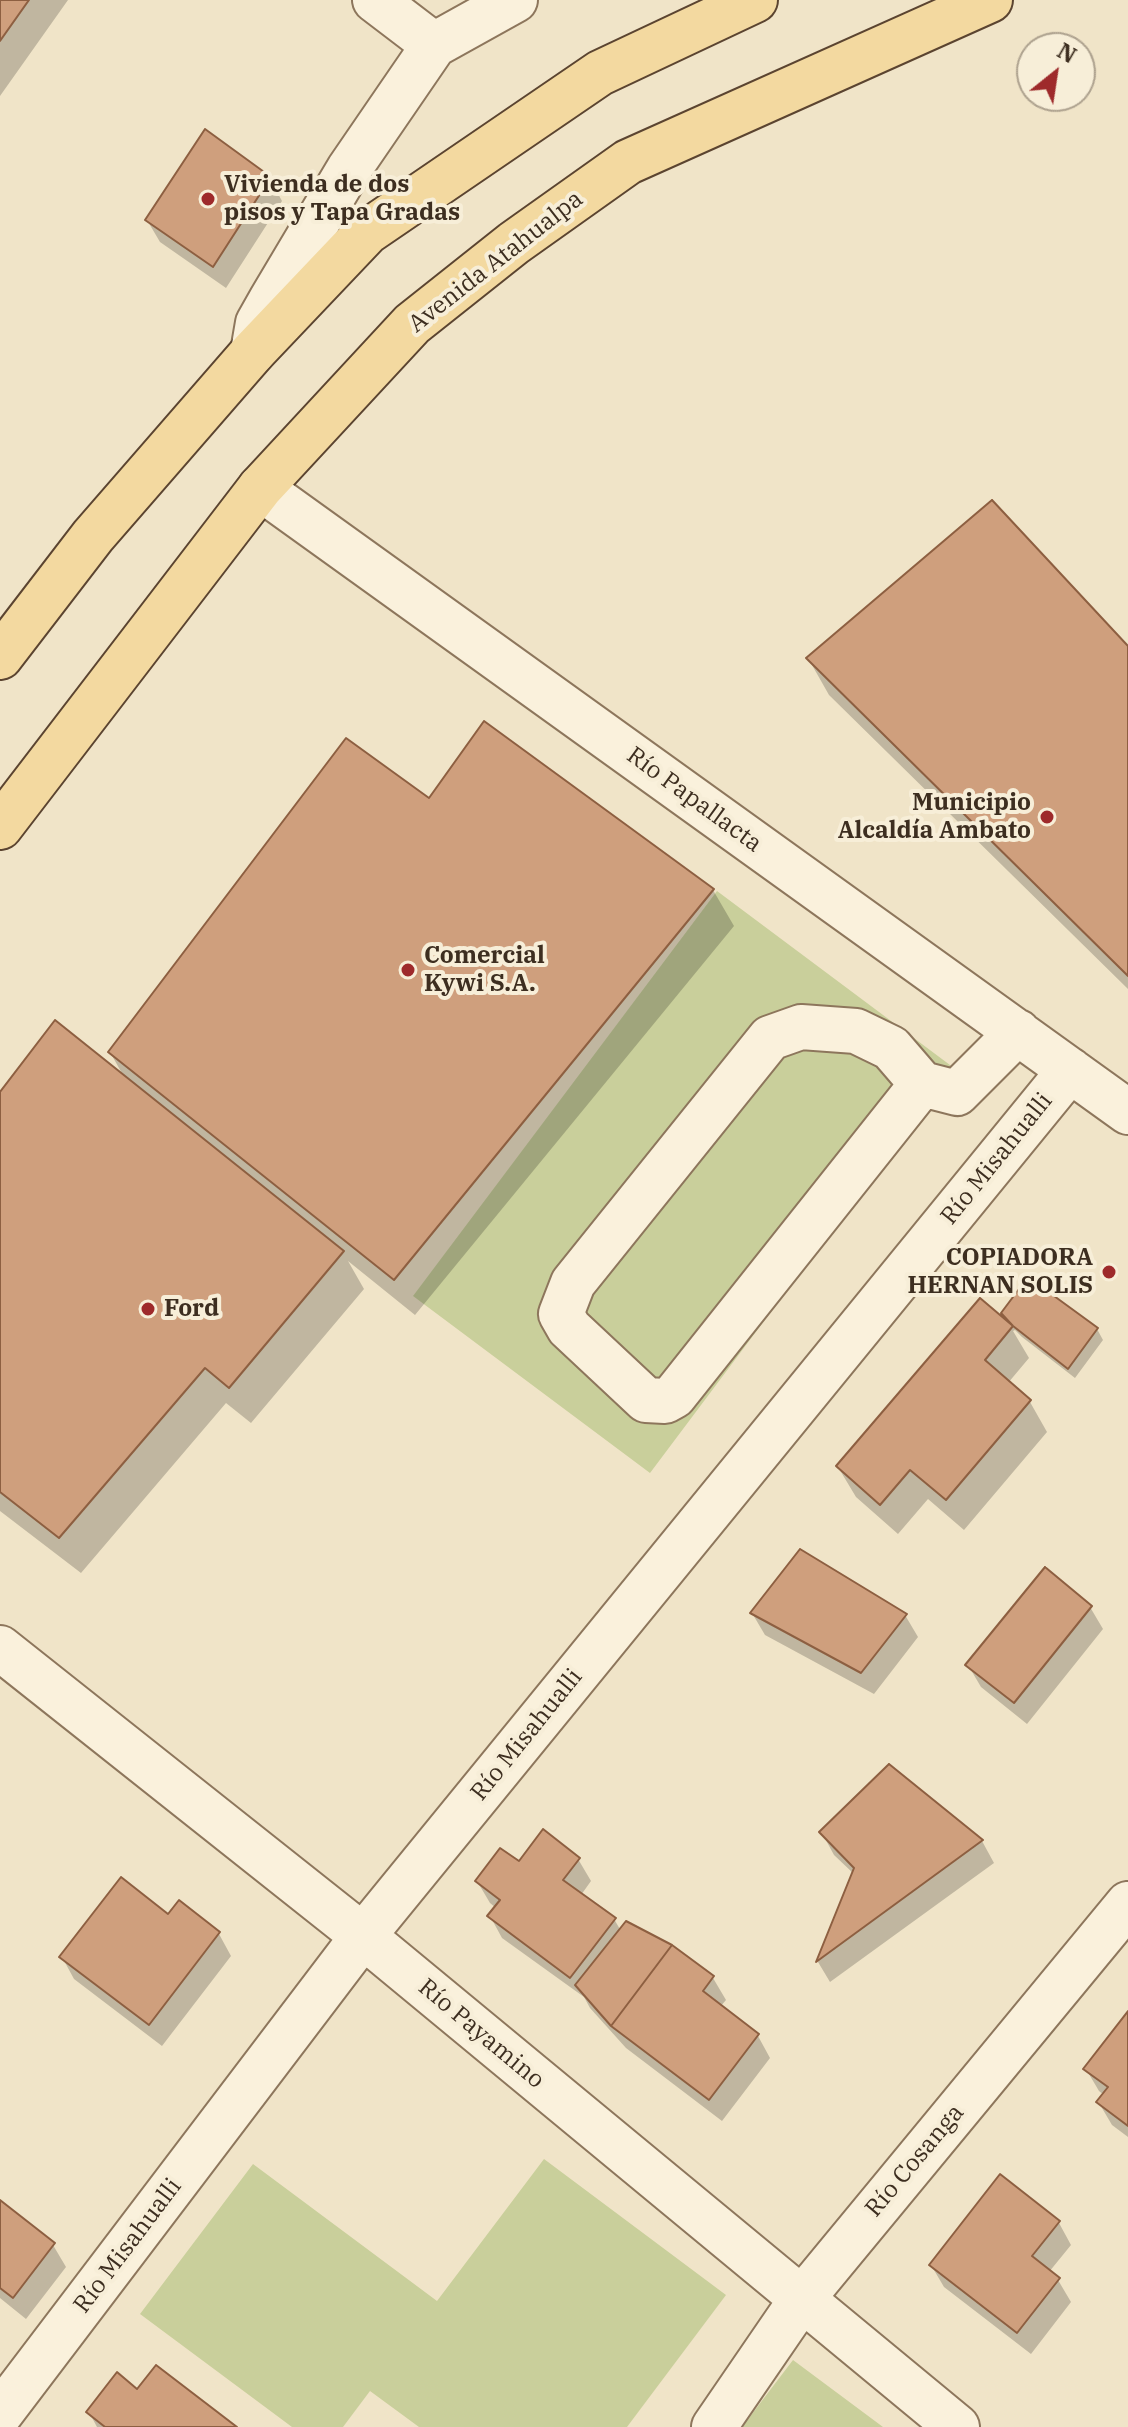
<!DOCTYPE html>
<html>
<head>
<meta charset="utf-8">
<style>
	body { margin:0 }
	#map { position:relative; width:1128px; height:2427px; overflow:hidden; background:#f0e4c8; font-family:"IBM Plex Serif",serif }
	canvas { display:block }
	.north { position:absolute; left:1016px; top:32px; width:80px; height:80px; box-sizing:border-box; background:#f7eed8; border:2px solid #ada18e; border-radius:50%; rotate:30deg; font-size:22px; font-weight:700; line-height:32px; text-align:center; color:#3d2e20 }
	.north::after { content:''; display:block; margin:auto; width:28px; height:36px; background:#9e2a2b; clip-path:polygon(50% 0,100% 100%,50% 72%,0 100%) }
</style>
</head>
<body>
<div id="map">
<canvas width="1128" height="2427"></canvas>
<div class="north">N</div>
</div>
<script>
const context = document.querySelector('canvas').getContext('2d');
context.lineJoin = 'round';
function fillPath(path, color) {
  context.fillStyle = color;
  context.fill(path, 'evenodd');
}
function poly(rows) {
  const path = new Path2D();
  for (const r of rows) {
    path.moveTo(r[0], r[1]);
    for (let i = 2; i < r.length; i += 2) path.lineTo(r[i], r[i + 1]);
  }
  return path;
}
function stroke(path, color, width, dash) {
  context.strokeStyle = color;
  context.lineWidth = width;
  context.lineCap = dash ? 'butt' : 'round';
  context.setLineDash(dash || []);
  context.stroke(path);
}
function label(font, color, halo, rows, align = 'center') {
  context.font = font + ' "IBM Plex Serif",serif';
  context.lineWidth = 8;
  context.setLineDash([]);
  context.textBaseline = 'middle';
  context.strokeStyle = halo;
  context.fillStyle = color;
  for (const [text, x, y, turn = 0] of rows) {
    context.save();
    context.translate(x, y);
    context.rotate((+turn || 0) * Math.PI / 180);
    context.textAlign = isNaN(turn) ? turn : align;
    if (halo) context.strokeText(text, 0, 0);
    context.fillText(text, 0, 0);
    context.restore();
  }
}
fillPath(poly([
	[717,891,954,1068,650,1473,413,1296],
	[544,2159,726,2295,627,2427,419,2427,370,2391,343,2427,292,2427,140,2314,253,2164,437,2301],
	[793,2360,883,2427,742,2427]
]), '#c9cf9b');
fillPath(poly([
	[0,0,68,0,0,96],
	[270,179,282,201,226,288,160,242,147,220],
	[1128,649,1128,989,829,695,808,658],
	[429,801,713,890,734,926,415,1315,348,1261,364,1289,251,1423,226,1403,81,1573,0,1511,0,1096,124,1077,110,1052],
	[1003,1314,1097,1329,1103,1340,1075,1378,1022,1337,1015,1330,1013,1331,1029,1358,1008,1383,1030,1402,1047,1432,964,1530,928,1499,898,1534,856,1497,838,1467,1011,1326],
	[1090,1607,1103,1629,1027,1724,981,1687,968,1665],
	[752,1613,905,1615,918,1637,874,1694,765,1635],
	[889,1766,982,1841,994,1863,830,1982,818,1962,854,1874,834,1855,822,1833],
	[578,1859,591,1881,581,1895,614,1919,621,1931,672,1947,713,1978,726,2000,720,2007,758,2036,770,2058,722,2121,626,2048,590,2008,584,1997,502,1938,490,1916,496,1908,490,1903,477,1881,519,1864],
	[168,1917,219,1934,231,1956,162,2046,74,1979,62,1957],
	[1128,2014,1128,2137,1112,2125,1099,2103,1104,2095,1099,2091,1086,2069],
	[1000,2177,1059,2223,1071,2245,1049,2272,1058,2280,1071,2302,1031,2354,944,2287,931,2265],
	[0,2203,53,2245,66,2267,26,2319,0,2298],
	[137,2392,234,2427,97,2427,89,2412]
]), '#0003');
const building = poly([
	[0,0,29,0,0,41,0,0],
	[205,129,271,177,213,267,145,220,205,129],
	[992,500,1128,646,1128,976,806,658,992,500],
	[484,721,714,889,394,1280,108,1052,346,738,429,798,484,721],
	[55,1020,344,1251,229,1388,205,1368,59,1538,0,1492,0,1092,55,1020],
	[1028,1277,1098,1328,1068,1369,1013,1326,1001,1313,1028,1277],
	[980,1298,1013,1326,985,1360,1031,1400,946,1500,910,1470,880,1505,836,1466,980,1298],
	[800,1549,907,1614,861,1673,750,1613,800,1549],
	[1045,1567,1092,1606,1014,1703,965,1665,1045,1567],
	[889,1764,983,1840,816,1962,854,1868,819,1832,889,1764],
	[543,1829,580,1858,563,1880,616,1918,570,1978,487,1916,500,1900,475,1881,500,1848,519,1861,543,1829],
	[121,1877,168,1914,179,1900,220,1932,149,2025,59,1957,121,1877],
	[626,1921,672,1945,611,2026,575,1985,626,1921],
	[672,1945,714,1976,703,1991,759,2034,709,2100,611,2026,672,1945],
	[1128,2011,1128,2126,1096,2102,1108,2087,1083,2069,1128,2011],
	[1000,2174,1060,2221,1032,2256,1060,2278,1017,2333,929,2265,1000,2174],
	[0,2200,55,2243,13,2298,0,2288,0,2200],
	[156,2365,237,2427,105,2427,86,2412,117,2372,137,2389,156,2365]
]);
fillPath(building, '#cf9f7d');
stroke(building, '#8d5f41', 2);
const minor = poly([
	[375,0,434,45],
	[253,352,258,323,271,300,349,169,434,45,515,0],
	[260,488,1128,1112],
	[922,1084,674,1396,665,1401,646,1400,569,1328,561,1314,573,1283,770,1038,801,1027,856,1031,891,1048,922,1084,957,1093,1018,1032],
	[0,1648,363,1936,957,2427],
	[0,2414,363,1936,1070,1070],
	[714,2427,801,2300,1128,1904]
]);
const major = poly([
	[0,657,93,536,253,352,367,232,600,73,755,0],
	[0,827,260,488,412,324,514,243,628,162,990,0]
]);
stroke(minor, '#8d765c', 48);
stroke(major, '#5b4430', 48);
stroke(minor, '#faf1dc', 44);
stroke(major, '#f3d9a0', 44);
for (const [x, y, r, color] of [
	[208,199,8,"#9e2a2b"],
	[1047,817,8,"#9e2a2b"],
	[408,970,8,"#9e2a2b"],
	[1109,1272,8,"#9e2a2b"],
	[148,1309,8,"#9e2a2b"]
]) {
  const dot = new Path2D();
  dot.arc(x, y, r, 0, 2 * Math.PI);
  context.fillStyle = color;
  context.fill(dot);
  stroke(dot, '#f7eed8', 3);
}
label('bold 24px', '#3d2e20', '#f7eed8', [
	["Vivienda de dos",224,185],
	["pisos y Tapa Gradas",224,213],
	["Municipio",1031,803,"right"],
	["Alcaldía Ambato",1031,831,"right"],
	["Comercial",424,956],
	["Kywi S.A.",424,984],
	["COPIADORA",1093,1258,"right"],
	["HERNAN SOLIS",1093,1286,"right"],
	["Ford",164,1309]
], 'left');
label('24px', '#3d2e20', '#f7eed8', [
	["Avenida Atahualpa",496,262,-38],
	["Río Papallacta",694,800,36],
	["Río Misahualli",997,1159,-51],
	["Río Misahualli",527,1735,-51],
	["Río Payamino",481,2034,40],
	["Río Cosanga",915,2161,-50],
	["Río Misahualli",128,2246,-53]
]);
</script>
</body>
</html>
